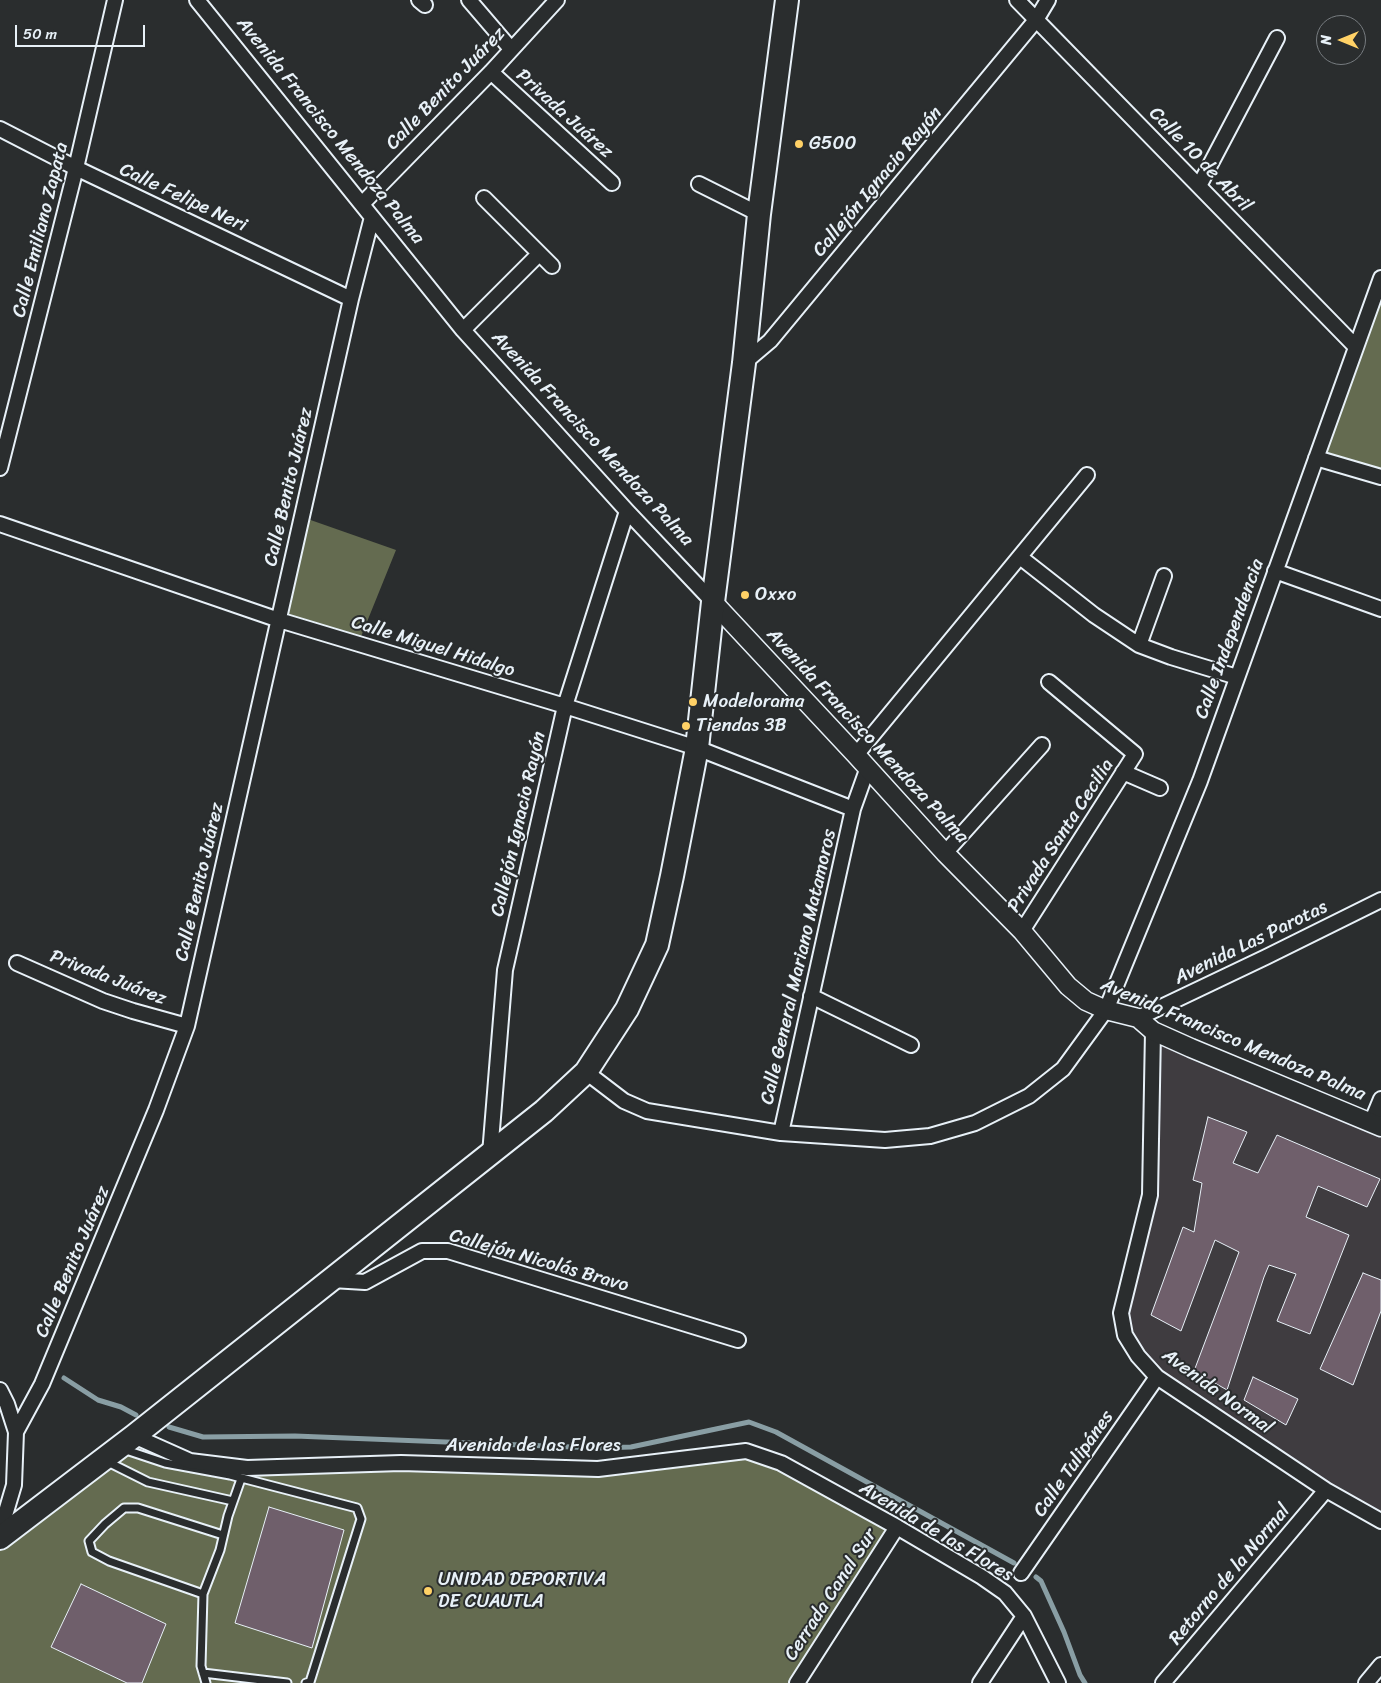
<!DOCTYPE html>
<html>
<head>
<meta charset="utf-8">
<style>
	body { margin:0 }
	#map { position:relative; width:1381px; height:1683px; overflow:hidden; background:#2a2d2e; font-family:Sriracha,sans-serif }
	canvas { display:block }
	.north { position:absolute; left:1316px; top:15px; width:50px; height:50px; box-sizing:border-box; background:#2a2d2e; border:1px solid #767b7f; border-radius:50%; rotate:270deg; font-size:14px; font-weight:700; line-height:20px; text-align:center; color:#e8f1f8 }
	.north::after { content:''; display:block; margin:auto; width:18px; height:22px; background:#ffd166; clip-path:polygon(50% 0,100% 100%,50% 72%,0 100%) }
	.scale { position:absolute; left:15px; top:25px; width:130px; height:22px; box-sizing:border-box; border:2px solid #e8f1f8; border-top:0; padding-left:6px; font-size:15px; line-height:18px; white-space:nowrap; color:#e8f1f8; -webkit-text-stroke:4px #2a2d2e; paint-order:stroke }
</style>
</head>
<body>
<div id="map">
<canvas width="1381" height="1683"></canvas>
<div class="north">N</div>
<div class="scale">50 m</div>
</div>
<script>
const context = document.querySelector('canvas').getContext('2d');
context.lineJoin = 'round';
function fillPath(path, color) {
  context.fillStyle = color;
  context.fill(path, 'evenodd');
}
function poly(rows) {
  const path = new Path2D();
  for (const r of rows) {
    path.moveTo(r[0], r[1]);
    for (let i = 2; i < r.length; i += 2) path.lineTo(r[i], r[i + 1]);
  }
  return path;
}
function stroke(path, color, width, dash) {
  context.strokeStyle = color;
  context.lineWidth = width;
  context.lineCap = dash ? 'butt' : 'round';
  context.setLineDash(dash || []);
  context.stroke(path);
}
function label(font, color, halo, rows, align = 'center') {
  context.font = font + ' Sriracha,sans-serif';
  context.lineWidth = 4;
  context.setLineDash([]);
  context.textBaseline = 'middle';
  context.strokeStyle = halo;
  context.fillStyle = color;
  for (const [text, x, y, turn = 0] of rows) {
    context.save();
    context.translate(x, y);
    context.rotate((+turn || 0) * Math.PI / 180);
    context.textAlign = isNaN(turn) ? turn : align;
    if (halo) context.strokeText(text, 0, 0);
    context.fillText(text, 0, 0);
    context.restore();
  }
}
fillPath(poly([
	[1153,1031,1381,1126,1381,1521,1138,1356,1121,1313,1150,1195]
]), '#3f3c40');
fillPath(poly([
	[1381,278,1381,468,1316,458],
	[302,517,396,550,358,644,279,620],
	[134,1436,190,1461,598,1469,746,1451,897,1527,797,1683,0,1683,0,1501,28,1516]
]), '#646b50');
stroke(poly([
	[64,1378,98,1400,121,1407,136,1415],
	[169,1427,203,1437,295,1436,597,1448,631,1447,749,1422,776,1432,1014,1563],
	[1036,1577,1041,1581,1064,1632,1080,1675,1085,1683]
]), '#899ea4', 5);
const building = poly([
	[1208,1117,1247,1132,1233,1163,1258,1173,1277,1135,1380,1179,1367,1207,1318,1186,1306,1217,1349,1235,1310,1334,1277,1321,1296,1274,1269,1265,1264,1277,1227,1390,1194,1371,1239,1252,1215,1240,1181,1331,1151,1315,1183,1227,1194,1232,1202,1183,1193,1180,1208,1117],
	[1363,1273,1381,1280,1381,1311,1353,1385,1320,1369,1363,1273],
	[1253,1377,1298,1399,1286,1425,1244,1400,1253,1377],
	[269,1507,344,1530,312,1648,235,1623,269,1507],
	[81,1584,166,1624,142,1683,127,1683,51,1647,81,1584]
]);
fillPath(building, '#6f5f6b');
stroke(building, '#e8f1f8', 1);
const service = poly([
	[123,1449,165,1463,230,1475,357,1508,361,1519,310,1682,306,1683],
	[108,1462,148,1482,233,1501],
	[203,1594,109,1561,92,1552,89,1541,105,1524,124,1508,138,1508,223,1535],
	[203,1673,287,1683],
	[206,1683,201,1666,203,1594,220,1550,228,1516,241,1479]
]);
const minor = poly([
	[197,0,463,330,627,511,713,602],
	[419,0,425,5],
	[469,0,511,49],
	[1017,0,1356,347],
	[491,72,612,183],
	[0,129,76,168,351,299],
	[699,184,759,214],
	[1199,186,1277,38],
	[484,198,552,266],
	[362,204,491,72,557,0],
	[463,330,539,254],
	[744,363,770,341,1036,20,1048,0],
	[1316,458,1381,477],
	[0,468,76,168,115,0],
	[0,524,279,620,565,706,697,748,853,809],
	[1020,557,1094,615,1139,645,1171,657,1237,677],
	[1275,571,1381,609],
	[1139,645,1164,576],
	[856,755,1087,475],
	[1123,772,1160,788],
	[945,853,1042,745],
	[1022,931,1135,754,1049,682],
	[17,963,103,1001,133,1011,187,1026],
	[811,996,911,1045],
	[1138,1018,1266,957,1381,900],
	[1153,1031,1150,1195,1121,1313,1125,1335,1138,1356,1157,1377,1326,1490,1381,1521],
	[586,1072,624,1101,647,1111,781,1133,885,1140,930,1136,975,1123,1029,1096,1063,1069,1106,1010,1200,781,1381,278],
	[1371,1123,1381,1099],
	[781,1133,853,809,868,767],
	[490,1154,505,970,565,706,627,511],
	[332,1280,365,1282,422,1251,448,1251,738,1340],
	[0,1390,7,1404,16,1432],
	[134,1436,190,1461,247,1468,401,1463,598,1469,746,1451,781,1463,897,1527,982,1577,1005,1593,1024,1616,1058,1683],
	[0,1532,14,1485,16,1432,42,1384,156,1110,187,1026,351,299,372,217],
	[1021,1573,1157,1377],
	[797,1683,897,1527],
	[980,1683,1024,1616],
	[1163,1683,1326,1490],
	[1366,1683,1381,1665]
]);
const tertiary = poly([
	[713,602,856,755,945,853,1022,931,1068,986,1086,1001,1106,1010,1138,1018,1153,1031,1191,1048,1381,1127]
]);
const primary = poly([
	[0,1538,134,1436,544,1111,586,1072,627,1009,657,945,672,876,697,748,713,602,744,363,759,214,787,0]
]);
stroke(service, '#e8f1f8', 11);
stroke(minor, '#e8f1f8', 18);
stroke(tertiary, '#e8f1f8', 21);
stroke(primary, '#e8f1f8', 26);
stroke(service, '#2a2d2e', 7);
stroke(minor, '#2a2d2e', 14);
stroke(tertiary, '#2a2d2e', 18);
stroke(primary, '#2a2d2e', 22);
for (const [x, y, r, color] of [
	[799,144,5,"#ffd166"],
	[745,595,5,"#ffd166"],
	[693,702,5,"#ffd166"],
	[686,726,5,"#ffd166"],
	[428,1591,5,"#ffd166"]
]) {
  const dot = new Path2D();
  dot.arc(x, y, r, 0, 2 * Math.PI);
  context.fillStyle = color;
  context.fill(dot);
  stroke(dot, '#2a2d2e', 2);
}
label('19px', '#e8f1f8', '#2a2d2e', [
	["Calle Benito Juárez",446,89,-46],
	["Privada Juárez",564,114,42],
	["Avenida Francisco Mendoza Palma",330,131,51],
	["Calle 10 de Abril",1200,160,46],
	["Callejón Ignacio Rayón",878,182,-50],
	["Calle Felipe Neri",183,198,25],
	["Calle Emiliano Zapata",41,230,-76],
	["Avenida Francisco Mendoza Palma",592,439,47],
	["Calle Benito Juárez",289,487,-77],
	["Calle Independencia",1230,639,-70],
	["Calle Miguel Hidalgo",433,647,17],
	["Avenida Francisco Mendoza Palma",867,736,47],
	["Callejón Ignacio Rayón",519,824,-77],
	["Privada Santa Cecilia",1061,836,-57],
	["Calle Benito Juárez",200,882,-77],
	["Avenida Las Parotas",1251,943,-26],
	["Calle General Mariano Matamoros",799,967,-77],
	["Privada Juárez",108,978,21],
	["Avenida Francisco Mendoza Palma",1233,1040,23],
	["Callejón Nicolás Bravo",539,1261,16],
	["Calle Benito Juárez",73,1262,-67],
	["Avenida Normal",1217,1392,36],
	["Avenida de las Flores",533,1446],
	["Calle Tulipánes",1074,1464,-55],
	["Avenida de las Flores",936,1532,31],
	["Retorno de la Normal",1230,1575,-50],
	["Cerrada Canal Sur",831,1595,-57]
]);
label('19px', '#e8f1f8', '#2a2d2e', [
	["G500",809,144],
	["Oxxo",755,595],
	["Modelorama",703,702],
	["Tiendas 3B",696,726],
	["UNIDAD DEPORTIVA",438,1580],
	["DE CUAUTLA",438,1602]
], 'left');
</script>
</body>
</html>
